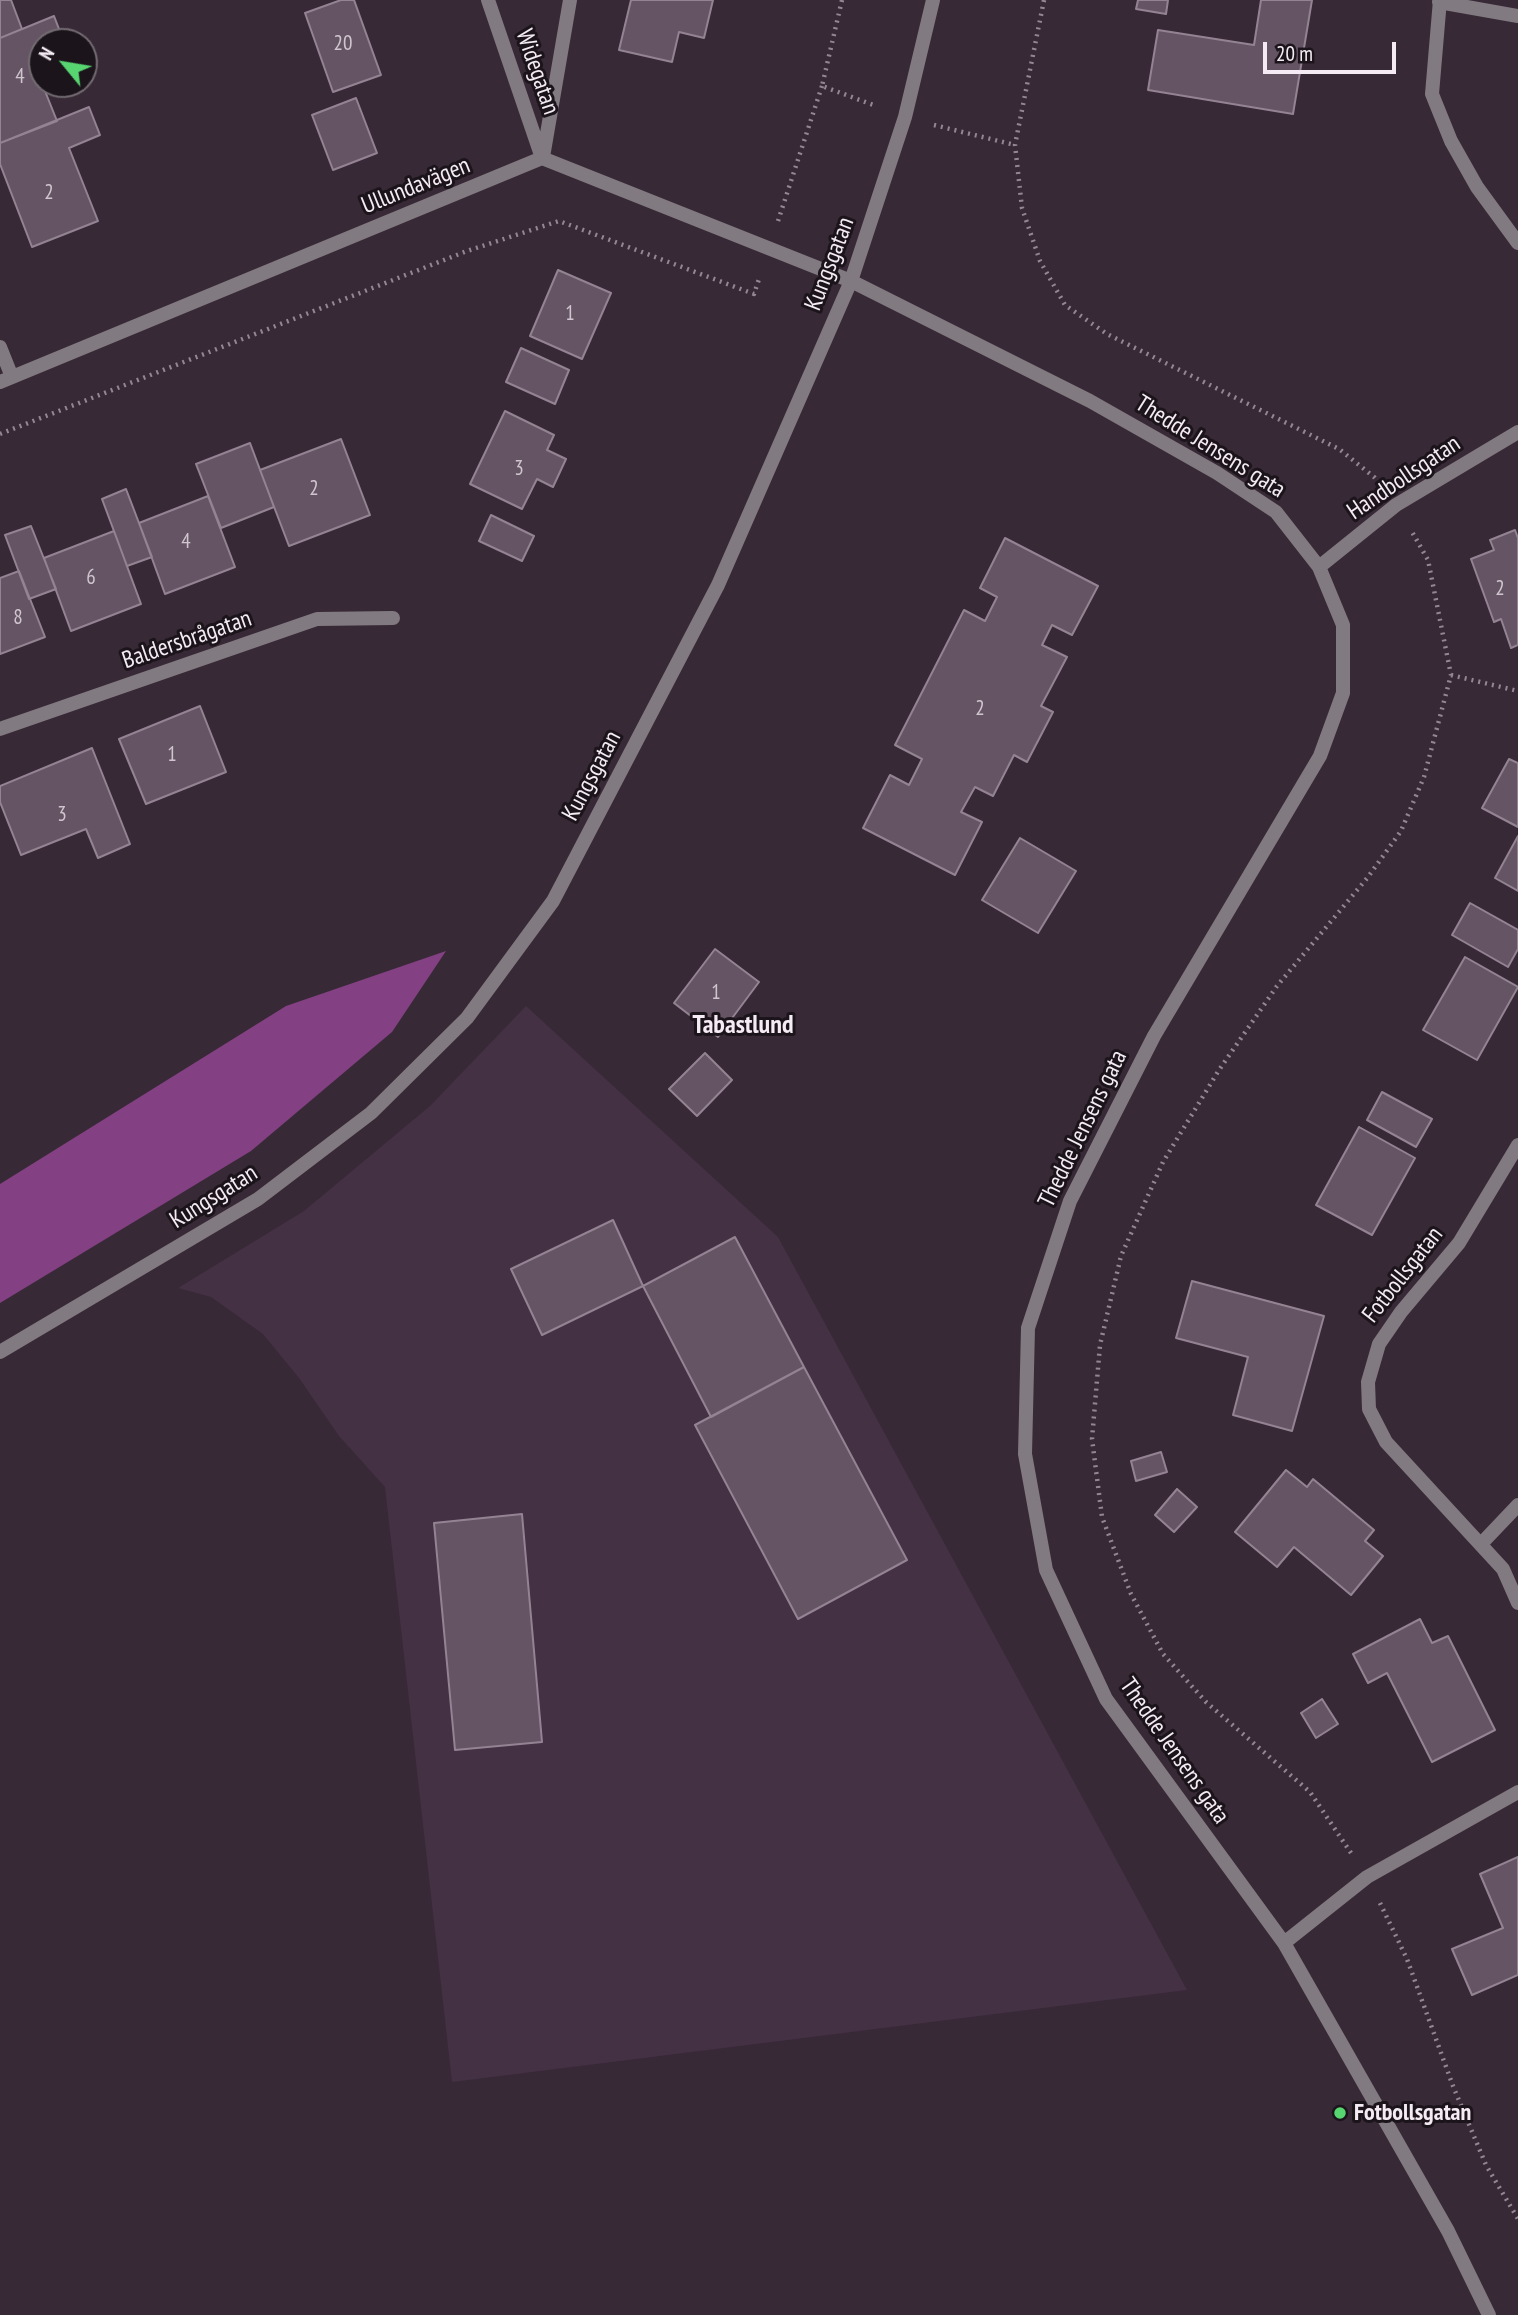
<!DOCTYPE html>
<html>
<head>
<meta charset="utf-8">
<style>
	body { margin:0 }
	#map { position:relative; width:1518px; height:2315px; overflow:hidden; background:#382937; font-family:"PT Sans Narrow",sans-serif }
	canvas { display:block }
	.north { position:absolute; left:28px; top:28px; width:70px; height:70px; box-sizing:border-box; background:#1b151b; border:2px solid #726b72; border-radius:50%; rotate:300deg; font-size:19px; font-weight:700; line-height:28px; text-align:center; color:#f5ebf4 }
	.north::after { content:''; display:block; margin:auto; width:24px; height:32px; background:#57d570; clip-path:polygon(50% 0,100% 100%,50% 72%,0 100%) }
	.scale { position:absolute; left:1263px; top:42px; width:133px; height:32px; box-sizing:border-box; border:4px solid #f5ebf4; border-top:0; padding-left:9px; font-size:21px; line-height:24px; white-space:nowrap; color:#f5ebf4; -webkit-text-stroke:5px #1b151b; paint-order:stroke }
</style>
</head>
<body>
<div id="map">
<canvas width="1518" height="2315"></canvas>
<div class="north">N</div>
<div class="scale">20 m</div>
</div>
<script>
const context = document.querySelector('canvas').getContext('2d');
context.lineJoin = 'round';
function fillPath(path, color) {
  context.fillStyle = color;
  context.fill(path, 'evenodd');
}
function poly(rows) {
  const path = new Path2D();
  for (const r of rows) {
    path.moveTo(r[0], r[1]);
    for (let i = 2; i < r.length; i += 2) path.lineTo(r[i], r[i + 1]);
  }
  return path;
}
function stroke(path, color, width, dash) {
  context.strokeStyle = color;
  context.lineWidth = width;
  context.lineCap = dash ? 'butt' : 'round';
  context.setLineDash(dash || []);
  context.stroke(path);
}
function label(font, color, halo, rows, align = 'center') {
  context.font = font + ' "PT Sans Narrow",sans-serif';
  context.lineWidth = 6;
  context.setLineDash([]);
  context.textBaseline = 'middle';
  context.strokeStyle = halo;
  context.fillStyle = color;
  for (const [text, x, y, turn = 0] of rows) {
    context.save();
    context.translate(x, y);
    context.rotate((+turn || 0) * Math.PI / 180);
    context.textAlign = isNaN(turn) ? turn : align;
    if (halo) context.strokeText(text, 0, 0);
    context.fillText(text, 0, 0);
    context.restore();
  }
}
fillPath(poly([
	[526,1006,778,1237,1187,1990,452,2082,385,1487,339,1436,299,1378,263,1334,211,1297,178,1288,304,1211,430,1106]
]), '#443144');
fillPath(poly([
	[446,951,392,1032,251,1151,0,1303,0,1184,286,1006]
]), '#834082');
const building = poly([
	[0,0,11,0,22,29,0,38,0,0],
	[341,0,354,0,381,75,333,92,305,13,341,0],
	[631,0,713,0,704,38,679,32,672,62,619,50,631,0],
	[1138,0,1168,0,1166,14,1136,9,1138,0],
	[1261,0,1312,0,1293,114,1148,90,1158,30,1254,45,1261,0],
	[54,16,64,42,42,42,42,69,37,71,57,121,0,143,0,38,54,16],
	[356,98,377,153,333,170,312,115,356,98],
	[89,107,100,135,69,148,98,221,32,247,0,164,0,143,89,107],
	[558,270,611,293,582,359,530,336,558,270],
	[521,348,569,370,555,404,506,382,521,348],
	[505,411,554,435,547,450,566,459,553,487,537,479,522,509,470,484,505,411],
	[341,439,370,515,289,546,260,470,341,439],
	[250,443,274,507,221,528,196,464,250,443],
	[126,489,152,557,127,566,102,499,126,489],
	[208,496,235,567,165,594,139,523,208,496],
	[491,515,534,536,522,561,479,541,491,515],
	[31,526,56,589,29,599,5,535,31,526],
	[1515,530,1518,538,1518,645,1511,648,1501,619,1494,622,1471,559,1494,550,1490,540,1515,530],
	[114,531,141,604,71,631,44,558,114,531],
	[1005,538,1098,586,1072,635,1052,625,1042,645,1067,657,1041,706,1053,712,1027,762,1014,755,993,796,975,787,961,812,982,822,955,875,863,828,890,775,909,785,922,759,895,745,964,610,985,621,997,597,980,588,1005,538],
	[19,571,45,637,0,654,0,578,19,571],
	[200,706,226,772,146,804,119,739,200,706],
	[92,748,130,844,98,858,86,829,21,855,0,802,0,786,92,748],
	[1509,759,1518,763,1518,827,1482,808,1509,759],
	[1518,836,1518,891,1495,878,1518,836],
	[1020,838,1076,871,1038,933,982,900,1020,838],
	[1470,903,1518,930,1518,949,1508,967,1452,935,1470,903],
	[715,949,759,982,718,1037,674,1003,715,949],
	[1465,957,1518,987,1477,1060,1423,1030,1465,957],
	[705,1053,732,1080,697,1116,669,1089,705,1053],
	[1382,1092,1432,1119,1416,1147,1367,1120,1382,1092],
	[1359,1127,1415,1158,1372,1235,1316,1205,1359,1127],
	[613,1220,643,1286,542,1335,511,1269,613,1220],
	[735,1237,804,1367,711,1417,643,1286,735,1237],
	[1192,1281,1324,1316,1292,1431,1233,1415,1248,1357,1176,1338,1192,1281],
	[804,1367,907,1560,798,1619,695,1425,804,1367],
	[1161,1452,1167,1472,1136,1481,1131,1461,1161,1452],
	[1286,1470,1307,1487,1313,1479,1374,1530,1365,1541,1383,1556,1351,1595,1294,1547,1277,1567,1235,1532,1286,1470],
	[1177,1489,1197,1507,1174,1532,1155,1515,1177,1489],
	[522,1514,542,1742,455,1750,434,1523,522,1514],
	[1420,1619,1432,1643,1448,1636,1495,1730,1432,1762,1387,1673,1368,1683,1353,1654,1420,1619],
	[1322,1699,1338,1724,1316,1738,1301,1713,1322,1699],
	[1518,1857,1518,1975,1472,1995,1452,1949,1503,1928,1480,1874,1518,1857]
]);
fillPath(building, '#655564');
stroke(building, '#948393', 2);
stroke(poly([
	[842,0,822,86,876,106],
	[1044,0,1015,145,1022,208,1040,261,1065,305,1107,334,1339,449,1374,477,1379,483],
	[934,125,1015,145],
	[778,221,822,86],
	[0,434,467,251,559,221,754,294,760,276],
	[1451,675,1518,691],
	[1351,1853,1310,1792,1206,1702,1163,1654,1131,1594,1102,1517,1092,1439,1100,1345,1121,1256,1163,1162,1219,1070,1277,986,1368,877,1401,831,1424,777,1451,675,1428,560,1411,530],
	[1380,1903,1407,1959,1453,2086,1486,2165,1518,2219]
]), '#948793', 4.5, [2, 5]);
stroke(poly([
	[1481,1544,1518,1505]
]), '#827a81', 14);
stroke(poly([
	[488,0,542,158],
	[1440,0,1432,94,1451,141,1477,187,1518,243],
	[1439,2,1518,16],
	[543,157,570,0],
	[0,347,12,377],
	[0,382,542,158,851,281,1090,401,1217,473,1276,512,1319,567,1343,625,1343,693,1320,756,1154,1036,1070,1201,1028,1328,1025,1454,1046,1570,1106,1699,1284,1943,1448,2231,1489,2315],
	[1319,567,1396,505,1518,432],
	[0,729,317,619,393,618],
	[1518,1145,1459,1243,1401,1312,1379,1344,1368,1382,1369,1409,1386,1442,1503,1569,1518,1603],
	[1284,1943,1367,1877,1518,1792]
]), '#827a81', 14);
stroke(poly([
	[0,1352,258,1199,371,1113,467,1018,553,901,718,585,851,281,905,117,933,0]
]), '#827a81', 14);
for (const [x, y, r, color] of [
	[1340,2113,7,"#57d570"]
]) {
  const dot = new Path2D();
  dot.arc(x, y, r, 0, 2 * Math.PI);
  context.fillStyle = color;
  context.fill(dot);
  stroke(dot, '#1b151b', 2.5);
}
label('21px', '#d1c6d0', null, [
	["20",343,44],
	["4",20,77],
	["2",49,193],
	["1",570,314],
	["3",519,469],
	["2",314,489],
	["4",186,542],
	["6",91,578],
	["2",1500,589],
	["8",18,618],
	["2",980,709],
	["1",172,755],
	["3",62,815],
	["1",716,993]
]);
label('24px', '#f5ebf4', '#1b151b', [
	["Widegatan",537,72,71],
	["Ullundavägen",416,186,-22],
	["Kungsgatan",830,264,-69],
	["Thedde Jensens gata",1210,447,32],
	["Handbollsgatan",1404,478,-34],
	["Baldersbrågatan",187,640,-19],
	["Kungsgatan",592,776,-62],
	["Thedde Jensens gata",1083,1129,-64],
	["Kungsgatan",214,1197,-32],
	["Fotbollsgatan",1403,1275,-52],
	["Thedde Jensens gata",1174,1751,55]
]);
label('bold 24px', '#f5ebf4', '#1b151b', [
	["Fotbollsgatan",1354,2113]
], 'left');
label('bold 26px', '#f5ebf4', '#1b151b', [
	["Tabastlund",743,1026]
]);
</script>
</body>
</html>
